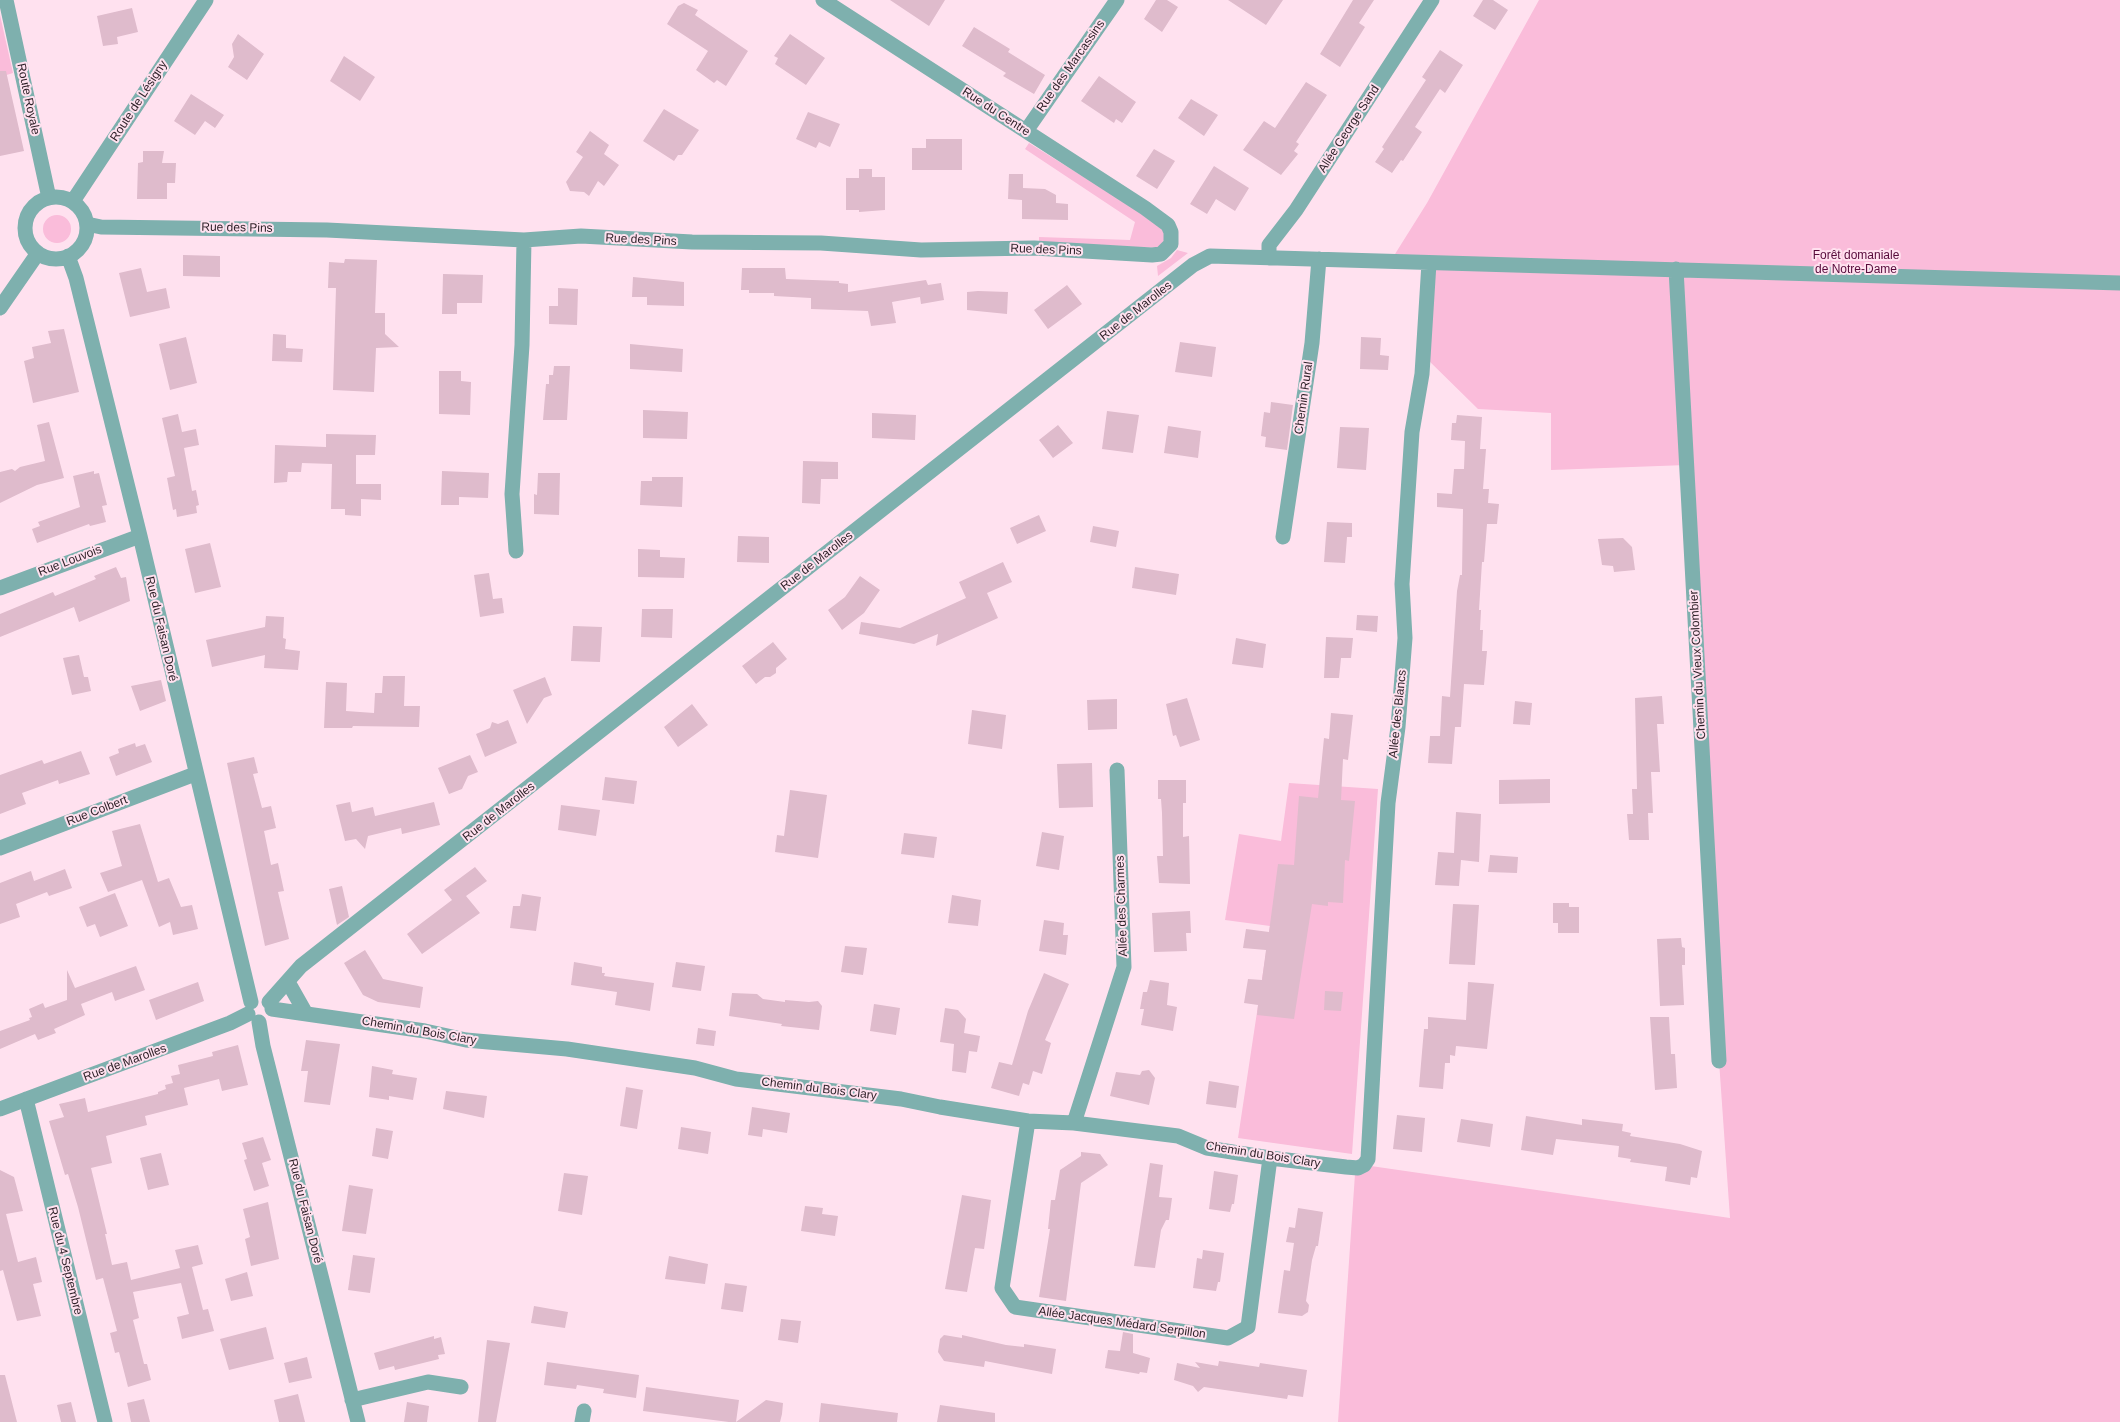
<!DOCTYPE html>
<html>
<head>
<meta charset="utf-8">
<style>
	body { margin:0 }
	canvas { display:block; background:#ffe1ef }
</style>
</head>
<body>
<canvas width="2120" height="1422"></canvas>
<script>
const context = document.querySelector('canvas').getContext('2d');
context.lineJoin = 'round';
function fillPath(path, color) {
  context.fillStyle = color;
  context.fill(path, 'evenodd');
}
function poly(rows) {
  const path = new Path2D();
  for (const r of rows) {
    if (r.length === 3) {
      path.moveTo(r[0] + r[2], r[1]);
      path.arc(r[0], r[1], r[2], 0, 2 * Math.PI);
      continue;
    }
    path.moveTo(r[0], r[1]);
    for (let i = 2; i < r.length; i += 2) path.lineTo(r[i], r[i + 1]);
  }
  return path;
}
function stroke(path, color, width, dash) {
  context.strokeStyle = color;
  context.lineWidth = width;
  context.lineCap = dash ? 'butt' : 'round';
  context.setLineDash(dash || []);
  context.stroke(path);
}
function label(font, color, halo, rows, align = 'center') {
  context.font = font + ' Arial,sans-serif';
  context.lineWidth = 4;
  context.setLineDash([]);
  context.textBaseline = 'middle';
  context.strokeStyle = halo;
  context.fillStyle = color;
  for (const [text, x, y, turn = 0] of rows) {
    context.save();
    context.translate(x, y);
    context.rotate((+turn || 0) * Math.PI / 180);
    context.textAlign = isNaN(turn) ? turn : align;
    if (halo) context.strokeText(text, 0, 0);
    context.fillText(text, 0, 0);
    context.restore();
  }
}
fillPath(poly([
	[1539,0,2120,0,2120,1422,1338,1422,1355,1174,1364,1165,1730,1218,1719,1061,1686,465,1551,470,1551,413,1478,409,1423,355,1429,263,1390,262,1427,203],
	[0,15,13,73,0,77],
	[1029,143,1163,226,1166,233,1163,243,1157,248,1039,243,1039,237,1130,240,1135,222,1025,149],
	[57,229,14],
	[1177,250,1188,253,1158,276,1157,266,1171,258],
	[1289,783,1378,789,1352,1154,1238,1138,1270,926,1225,920,1239,834,1281,841]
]), '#fabcda');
fillPath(poly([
	[890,0,945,0,929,26],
	[1156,0,1167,0,1178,7,1162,32,1144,19],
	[1228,0,1283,0,1266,25],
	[1353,0,1374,0,1359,23,1365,27,1340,67,1320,54],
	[1483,0,1493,0,1508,10,1495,30,1473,16],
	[684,3,698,10,695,15,748,51,726,86,717,80,714,83,696,70,708,51,667,24,678,6],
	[132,8,138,32,117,37,118,44,103,46,97,16],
	[974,27,1010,49,1008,52,1045,75,1034,94,1003,76,1006,73,962,46],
	[238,34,264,54,247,80,228,67,234,57,232,44],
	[790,34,825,58,806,85,775,64,778,58,774,56],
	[1440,50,1463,65,1445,93,1440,89,1415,127,1422,132,1403,161,1401,160,1392,173,1375,162,1384,149,1382,147,1426,80,1422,77],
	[344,56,375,77,360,101,330,81],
	[0,71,6,71,24,151,0,156],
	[1099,76,1136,102,1122,123,1116,119,1114,123,1081,101],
	[1306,82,1327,95,1296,142,1299,144,1294,151,1298,154,1281,175,1243,150,1264,121,1275,128],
	[191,94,224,115,215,128,205,121,195,135,174,121],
	[1191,99,1218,115,1204,136,1178,118],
	[664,109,699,130,682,155,678,155,674,161,643,141],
	[808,112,840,124,830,147,819,142,816,148,796,139],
	[590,131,609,145,604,154,619,165,604,186,598,181,589,196,584,192,570,191,566,182,583,157,576,152],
	[926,139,962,139,962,170,912,170,912,148,926,148],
	[1154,149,1175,161,1157,189,1136,176],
	[143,151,164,151,162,163,176,163,175,183,167,183,167,199,137,199,138,163,143,162],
	[1214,166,1249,188,1235,211,1216,199,1207,214,1190,204],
	[859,169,872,169,872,177,885,177,885,210,859,212,859,210,846,210,846,178,859,178],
	[1009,174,1023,174,1023,188,1045,189,1056,195,1056,203,1068,204,1068,220,1022,219,1022,200,1008,199],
	[183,255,220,256,220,277,183,276],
	[345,259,377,260,375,313,385,313,385,334,399,347,376,348,374,392,333,390,336,288,328,288,329,262,344,263],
	[141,268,147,292,166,288,170,308,130,317,119,273],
	[742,268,785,268,786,279,839,281,839,283,848,284,848,292,926,280,928,285,941,283,944,300,921,304,920,297,892,302,896,323,871,326,868,311,811,309,811,298,774,296,774,293,749,293,749,290,741,290],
	[443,274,483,275,482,303,457,303,457,314,442,314],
	[633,277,684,282,684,306,647,305,647,297,632,297],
	[1067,285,1082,304,1048,329,1034,310],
	[558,288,578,289,577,325,549,324,549,306,558,306],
	[978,291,1008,292,1007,314,967,310,967,292],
	[64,329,79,392,33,403,24,361,34,358,32,347,51,343,48,331],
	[273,334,286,335,286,348,303,349,302,362,272,361],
	[186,337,197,383,170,390,159,344],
	[1361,337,1381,338,1380,355,1389,356,1388,370,1360,369],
	[1180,342,1216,347,1212,377,1175,372],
	[630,344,683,349,682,372,630,369],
	[554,366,570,366,567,420,543,420,546,384,549,384,549,375,553,375],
	[439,371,461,371,461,381,471,382,470,415,439,414],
	[1271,402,1293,405,1287,450,1265,447,1266,437,1261,436,1264,412,1270,413],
	[643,410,688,412,687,439,643,438],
	[1107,411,1139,415,1133,453,1102,449],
	[872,413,916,415,915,440,872,438],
	[178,414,182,432,196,429,199,445,184,448,192,491,196,490,199,505,196,506,197,513,177,517,176,509,173,510,167,478,175,476,162,418],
	[1457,415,1482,417,1480,449,1486,449,1483,489,1489,489,1488,503,1499,504,1497,524,1487,524,1484,562,1482,562,1479,610,1481,610,1480,630,1483,630,1482,651,1487,651,1484,685,1464,684,1461,727,1455,727,1452,764,1428,763,1430,736,1440,736,1442,696,1450,697,1457,591,1460,575,1462,575,1463,509,1437,507,1437,493,1452,494,1454,469,1464,469,1465,441,1451,440,1452,423,1456,423],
	[49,422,64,478,37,485,0,503,0,472,12,469,15,471,20,467,45,461,37,425],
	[1058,425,1073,443,1053,458,1039,440],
	[1168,426,1201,431,1198,458,1164,453],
	[1340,427,1369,428,1366,470,1337,468],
	[326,434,376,435,375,455,356,455,356,484,381,484,381,500,361,499,361,516,345,515,345,509,331,509,332,464,302,463,301,472,288,472,287,482,274,483,275,445,326,447],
	[803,461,838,462,838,479,821,479,820,504,802,503],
	[94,471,94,474,99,473,107,505,102,506,106,522,90,526,89,524,37,543,32,529,40,526,38,522,80,507,73,476],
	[442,471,489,473,488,498,459,497,459,505,441,505],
	[538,473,560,473,559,515,534,514,534,494,537,495],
	[652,477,683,477,682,507,640,505,641,481,652,481],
	[1039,515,1046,531,1017,544,1010,528],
	[1327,522,1352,523,1352,537,1347,537,1345,563,1324,562],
	[1093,526,1119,531,1116,547,1090,542],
	[738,536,769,537,769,563,737,562],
	[1623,538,1632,547,1635,570,1614,572,1613,566,1602,565,1598,539],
	[210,543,221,587,195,593,185,549],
	[638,549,660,550,660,557,685,558,684,578,638,577],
	[1003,562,1012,582,987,593,998,618,936,646,938,634,914,644,859,634,861,622,900,628,966,598,959,582],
	[116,567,121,578,126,577,130,601,79,622,74,607,0,637,0,614,53,592,55,596,96,579,94,576],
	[1135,567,1179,574,1176,595,1132,588],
	[489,573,493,599,502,598,504,613,480,617,474,575],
	[860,576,880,590,864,613,842,630,828,610,845,597],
	[642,609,673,609,672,638,641,637],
	[1357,615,1378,616,1377,632,1356,630],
	[266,616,284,617,283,638,286,639,285,649,300,651,298,670,264,668,265,655,212,667,206,640,265,627],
	[573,626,602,627,600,662,571,661],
	[1326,637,1353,638,1351,658,1341,658,1339,678,1324,678],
	[1236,638,1266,644,1263,668,1232,664],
	[773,642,787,659,776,668,776,673,770,677,765,677,756,684,742,666],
	[79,655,84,677,88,677,91,691,72,695,63,658],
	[383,676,405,676,404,706,420,706,419,727,353,726,352,728,324,728,326,682,347,683,346,711,374,713,375,693,382,693],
	[545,677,552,695,544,698,527,724,513,690],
	[161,680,166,701,140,711,131,686],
	[1662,696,1664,724,1657,724,1660,772,1651,772,1653,813,1648,813,1649,840,1629,840,1627,814,1633,814,1632,789,1637,789,1635,698],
	[1187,698,1200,740,1180,747,1176,735,1173,736,1166,704],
	[1117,699,1117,729,1088,730,1087,700],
	[1515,701,1532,703,1530,725,1513,724],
	[692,704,708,725,678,747,664,727],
	[972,710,1006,715,1002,749,968,744],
	[1331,713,1353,715,1348,760,1343,759,1341,800,1355,801,1349,861,1345,860,1343,903,1328,902,1328,906,1312,904,1294,1019,1257,1015,1258,1005,1244,1003,1248,979,1262,980,1266,950,1243,948,1246,929,1269,932,1278,864,1294,865,1299,796,1318,798,1324,738,1329,739],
	[508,720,517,743,485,757,476,734,490,728,492,722,498,724],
	[135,743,136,747,145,744,152,762,116,776,109,757,119,753,118,749],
	[81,751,90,774,59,784,58,780,22,793,26,804,0,814,0,775,42,760,44,764],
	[470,755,478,772,468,776,462,789,449,794,438,768],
	[254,757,258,773,253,774,262,808,271,806,276,828,264,831,271,865,278,863,284,891,278,892,289,939,265,946,227,763],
	[1092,763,1093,807,1059,808,1057,764],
	[605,777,637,781,634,804,602,800],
	[1550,779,1550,803,1499,804,1499,780],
	[1158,780,1186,780,1186,803,1183,803,1183,837,1189,836,1190,884,1159,883,1157,856,1163,856,1162,813,1161,799,1158,799],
	[790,790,827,795,818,858,775,852,777,835,784,836],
	[350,802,352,812,373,807,375,816,434,802,440,825,402,834,401,828,368,836,365,849,356,839,345,841,336,805],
	[561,805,600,810,596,836,558,830],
	[1456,812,1481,814,1479,862,1461,860,1459,886,1435,885,1438,852,1454,853],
	[140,824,158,882,169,878,181,907,192,905,198,929,173,935,170,922,159,927,142,880,108,892,100,873,122,866,112,831],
	[1042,832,1064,836,1059,870,1036,866],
	[904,833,937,837,934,858,901,854],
	[1490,855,1518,857,1517,873,1488,872],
	[475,867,487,881,466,896,480,913,422,954,407,934,452,900,444,890],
	[65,869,72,888,49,896,47,892,16,904,20,917,0,924,0,883,31,871,34,881],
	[342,886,349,917,337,925,329,889],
	[115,893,128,926,100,937,95,924,87,927,79,907],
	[522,894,541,897,536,931,510,928,513,906,520,906],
	[952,895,981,900,978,926,948,923],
	[1553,903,1569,903,1569,907,1579,907,1579,933,1558,933,1558,923,1553,923],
	[1453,904,1479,905,1475,965,1449,964],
	[1190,911,1191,933,1186,933,1187,951,1154,952,1152,913],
	[1044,920,1064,923,1063,935,1068,935,1066,955,1039,951],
	[1681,938,1682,947,1685,948,1685,965,1682,965,1684,1005,1660,1006,1657,939],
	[845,946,867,948,863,975,841,972],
	[365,950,383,979,423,987,420,1008,378,1002,363,995,344,963],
	[574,962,602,967,602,973,605,973,604,976,654,983,650,1011,615,1005,617,992,571,985],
	[676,962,705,966,701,991,672,987],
	[136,966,145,990,115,1001,112,992,81,1004,85,1015,54,1029,56,1033,38,1040,35,1034,0,1049,0,1031,30,1020,29,1018,32,1017,29,1009,43,1003,45,1008,67,1000,67,970,75,988],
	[1044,973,1069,984,1045,1040,1051,1043,1042,1074,1033,1071,1029,1085,1023,1083,1019,1096,991,1088,999,1062,1012,1065,1028,1011],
	[1150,980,1169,983,1167,1005,1177,1007,1173,1031,1141,1025,1144,1009,1140,1009,1143,992,1147,992],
	[198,982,204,1001,156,1020,149,1000],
	[1468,982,1494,984,1487,1049,1456,1046,1455,1056,1450,1055,1450,1063,1445,1063,1443,1089,1419,1087,1424,1029,1428,1029,1428,1017,1466,1020],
	[1325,991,1343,992,1341,1011,1324,1010],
	[732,993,757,994,763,999,785,1002,785,1000,809,1002,818,1001,822,1006,819,1030,781,1026,782,1024,729,1016],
	[874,1004,900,1008,896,1035,870,1031],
	[945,1008,958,1010,966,1019,964,1033,980,1036,977,1052,969,1051,966,1073,952,1071,954,1044,940,1042],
	[1650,1017,1669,1017,1671,1054,1675,1054,1677,1088,1655,1090],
	[698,1028,716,1031,714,1046,696,1044],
	[306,1040,340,1044,330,1105,304,1102,308,1071,301,1071],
	[238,1045,248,1085,222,1091,219,1079,184,1088,188,1105,145,1116,147,1125,106,1136,112,1163,91,1168,107,1234,105,1234,112,1265,127,1262,131,1280,180,1268,175,1250,198,1245,203,1264,192,1267,203,1310,208,1309,214,1331,182,1339,177,1317,189,1314,181,1283,133,1292,139,1318,133,1320,144,1364,147,1364,151,1380,128,1387,119,1352,115,1353,110,1333,117,1331,103,1278,96,1280,78,1207,68,1174,65,1175,49,1121,64,1117,59,1104,68,1102,85,1098,88,1112,158,1094,158,1092,166,1089,165,1085,173,1083,171,1076,180,1074,178,1065,213,1056,212,1052],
	[372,1066,393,1070,392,1074,417,1078,413,1100,389,1096,389,1100,369,1097],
	[1149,1070,1155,1078,1149,1105,1110,1096,1116,1072,1140,1075,1142,1071],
	[1209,1081,1239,1086,1236,1108,1206,1104],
	[626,1087,643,1090,637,1129,620,1126],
	[446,1091,487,1096,484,1118,443,1109],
	[752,1107,790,1113,787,1133,763,1129,762,1137,748,1135],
	[1397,1115,1425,1118,1422,1152,1393,1149],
	[1526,1116,1582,1125,1582,1119,1623,1124,1622,1131,1631,1133,1630,1136,1680,1144,1702,1151,1697,1178,1691,1177,1690,1185,1665,1181,1667,1167,1630,1162,1631,1159,1618,1157,1619,1146,1556,1139,1553,1155,1521,1150],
	[1461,1119,1493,1124,1490,1147,1457,1142],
	[681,1127,711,1132,708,1154,678,1149],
	[376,1128,393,1131,388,1159,372,1156],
	[263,1137,271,1160,262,1163,269,1186,254,1191,244,1160,247,1159,242,1143],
	[1081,1152,1100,1154,1108,1165,1081,1183,1066,1301,1039,1297,1050,1229,1048,1229,1051,1200,1055,1200,1060,1170,1081,1156],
	[161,1153,169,1185,148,1190,140,1158],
	[1150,1163,1163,1165,1159,1197,1172,1198,1169,1220,1166,1220,1161,1230,1155,1268,1134,1266],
	[0,1170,14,1177,23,1211,6,1214,18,1262,36,1257,42,1282,33,1284,41,1316,17,1321,3,1270,0,1271],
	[1214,1171,1238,1175,1234,1204,1232,1204,1230,1212,1209,1209],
	[564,1173,588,1176,582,1215,558,1211],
	[349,1185,373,1189,366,1234,342,1231],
	[962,1195,991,1200,984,1249,975,1248,967,1292,945,1289],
	[268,1202,279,1259,251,1266,245,1239,250,1237,243,1209],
	[805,1206,823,1208,822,1214,838,1216,835,1236,801,1231],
	[1298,1208,1323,1212,1318,1246,1316,1246,1312,1260,1306,1301,1309,1305,1308,1312,1302,1316,1278,1313,1284,1270,1290,1271,1294,1243,1286,1242,1289,1227,1295,1228],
	[1203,1250,1224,1253,1220,1282,1218,1282,1216,1291,1193,1288,1197,1258,1202,1259],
	[353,1255,375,1258,370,1293,348,1290],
	[669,1256,708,1264,705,1284,665,1279],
	[247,1272,253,1296,231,1301,225,1279],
	[725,1283,747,1286,743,1312,721,1309],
	[534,1306,568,1312,565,1328,531,1323],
	[781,1319,801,1321,798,1343,778,1340],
	[266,1327,274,1359,229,1370,220,1339],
	[1123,1332,1133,1334,1133,1353,1150,1358,1147,1373,1140,1372,1139,1374,1105,1368,1108,1350,1120,1351],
	[944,1335,962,1338,962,1335,1006,1345,1024,1347,1024,1344,1056,1349,1052,1374,985,1361,984,1367,944,1361,938,1352,940,1339],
	[434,1336,434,1339,441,1337,445,1354,438,1355,439,1359,395,1370,394,1366,379,1370,374,1353],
	[487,1340,510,1343,496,1422,478,1422],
	[307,1357,312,1378,289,1383,284,1363],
	[1219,1361,1259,1367,1260,1363,1307,1370,1303,1397,1288,1395,1287,1399,1204,1387,1198,1392,1193,1386,1174,1380,1177,1363,1200,1368,1195,1362,1218,1366],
	[547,1362,639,1375,636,1398,603,1393,604,1389,577,1385,576,1389,544,1385],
	[0,1375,5,1375,17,1422,0,1422],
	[646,1387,739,1400,736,1422,766,1400,783,1403,782,1414,780,1422,729,1422,643,1411],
	[298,1394,305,1422,279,1422,274,1400],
	[144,1399,150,1422,131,1422,127,1403],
	[71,1402,76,1422,61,1422,57,1405],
	[407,1402,429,1406,427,1422,404,1422],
	[821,1403,898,1413,897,1422,819,1422],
	[940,1405,995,1413,995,1422,937,1422]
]), '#dfbbcc');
stroke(poly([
	[6,0,49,198],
	[1026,131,1117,0],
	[56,228,31],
	[73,201,206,0],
	[87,224,101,227,327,230,524,240,581,236,692,242,821,243,921,250,1034,248,1152,255,1161,254,1171,244,1171,232,1168,225,1145,208,823,0],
	[68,256,76,278,140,536,251,1002],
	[1269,258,1269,245,1296,210,1432,0],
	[1676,269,1719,1061],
	[0,308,38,253],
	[1283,537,1312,343,1319,259],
	[516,551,512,494,522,345,524,240],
	[0,588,140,536],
	[0,848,195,774],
	[288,982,305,1012],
	[269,1002,301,966,1165,287,1193,265,1210,256,2120,283],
	[272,1009,425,1031,466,1040,567,1049,695,1068,736,1079,901,1099,940,1107,1028,1121,1074,1123,1178,1136,1207,1148,1270,1158,1346,1167,1358,1168,1364,1165,1368,1159,1388,803,1398,727,1405,638,1402,584,1412,432,1422,374,1429,263],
	[259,1022,263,1046,358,1422],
	[26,1099,105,1422],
	[0,1109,230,1023,248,1014],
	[1028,1121,1002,1288,1015,1307,1228,1338,1248,1327,1270,1158],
	[1074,1123,1124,967,1117,770],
	[352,1400,428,1382,461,1387],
	[582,1422,584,1411]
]), '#7eb0ae', 15);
label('12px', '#2c1f26', '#ffe1ef', [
	["Rue des Marcassins",1071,66,-55],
	["Route Royale",28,99,78],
	["Route de Lésigny",139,101,-57],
	["Rue du Centre",996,112,33],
	["Allée George Sand",1349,129,-57],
	["Rue des Pins",237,228,1],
	["Rue des Pins",641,240,3],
	["Rue des Pins",1046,250,2],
	["Rue de Marolles",1136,311,-38],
	["Chemin Rural",1304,398,-82],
	["Rue Louvois",70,561,-21],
	["Rue de Marolles",817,561,-38],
	["Rue du Faisan Doré",161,629,77],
	["Chemin du Vieux Colombier",1698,665,-93],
	["Allée des Blancs",1398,714,-84],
	["Rue Colbert",97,811,-21],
	["Rue de Marolles",499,812,-38],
	["Allée des Charmes",1122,906,-92],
	["Chemin du Bois Clary",419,1031,10],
	["Rue de Marolles",125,1063,-20],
	["Chemin du Bois Clary",819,1089,7],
	["Chemin du Bois Clary",1263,1155,9],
	["Rue du Faisan Doré",305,1211,76],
	["Rue du 4 Septembre",65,1261,76],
	["Allée Jacques Médard Serpillon",1122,1323,8]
]);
label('12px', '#570b3b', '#ffe1ef', [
	["Forêt domaniale",1856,256],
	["de Notre-Dame",1856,270]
]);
</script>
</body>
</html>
